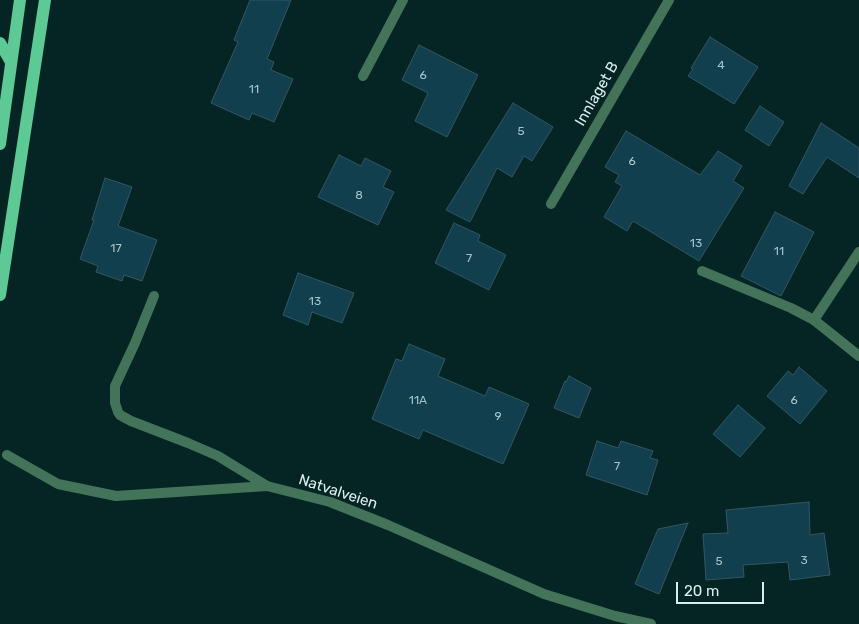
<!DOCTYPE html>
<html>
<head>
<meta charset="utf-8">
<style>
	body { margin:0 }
	#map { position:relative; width:859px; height:624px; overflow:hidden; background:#052524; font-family:Rubik,sans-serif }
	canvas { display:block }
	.scale { position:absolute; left:676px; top:582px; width:88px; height:22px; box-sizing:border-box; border:2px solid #d8eeed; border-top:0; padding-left:6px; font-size:15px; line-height:18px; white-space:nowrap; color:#d8eeed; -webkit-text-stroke:4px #052524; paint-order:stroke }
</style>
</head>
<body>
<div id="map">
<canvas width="859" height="624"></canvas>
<div class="scale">20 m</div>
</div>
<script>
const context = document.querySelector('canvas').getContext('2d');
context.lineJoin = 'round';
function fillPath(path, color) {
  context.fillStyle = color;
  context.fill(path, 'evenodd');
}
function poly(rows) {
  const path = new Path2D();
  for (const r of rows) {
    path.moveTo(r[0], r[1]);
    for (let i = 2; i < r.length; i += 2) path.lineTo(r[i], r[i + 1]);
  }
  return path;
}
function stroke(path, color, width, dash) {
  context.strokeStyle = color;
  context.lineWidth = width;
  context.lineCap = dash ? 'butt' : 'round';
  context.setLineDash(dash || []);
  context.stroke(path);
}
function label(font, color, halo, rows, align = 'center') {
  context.font = font + ' Rubik,sans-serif';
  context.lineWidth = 4.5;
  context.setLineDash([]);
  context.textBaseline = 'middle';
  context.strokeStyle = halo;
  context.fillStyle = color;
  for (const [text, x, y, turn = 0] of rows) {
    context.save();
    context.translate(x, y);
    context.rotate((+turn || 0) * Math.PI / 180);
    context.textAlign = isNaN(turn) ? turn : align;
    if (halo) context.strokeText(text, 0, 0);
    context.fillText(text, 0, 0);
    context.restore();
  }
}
const building = poly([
	[250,0,291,0,267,59,274,62,271,70,293,79,274,122,252,113,249,120,211,103,238,42,234,40,250,0],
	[710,37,758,67,734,104,688,76,693,69,691,68,710,37],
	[419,45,478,75,447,137,415,121,428,93,402,80,419,45],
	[513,103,553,127,532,161,524,156,512,177,497,168,470,222,446,210,513,103],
	[760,106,784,122,769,146,745,130,760,106],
	[821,123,859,148,859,178,827,157,803,194,789,186,821,123],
	[626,131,700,175,718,151,742,166,733,181,744,188,699,261,633,221,627,231,604,217,622,186,615,182,619,175,605,167,626,131],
	[339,155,361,166,365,158,391,171,383,187,394,192,378,225,318,197,339,155],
	[105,178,132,187,118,226,157,240,142,281,124,275,122,281,96,272,98,266,80,259,94,220,92,220,105,178],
	[775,212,814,232,781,296,741,276,775,212],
	[454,223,480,235,478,241,506,255,489,290,435,263,454,223],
	[298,273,354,293,342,323,312,312,308,325,283,315,298,273],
	[409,344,445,359,438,376,485,396,489,387,529,404,503,464,423,430,419,439,372,419,396,359,402,361,409,344],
	[799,367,827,391,800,424,767,396,788,371,793,375,799,367],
	[569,376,591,388,579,418,554,408,565,381,566,382,569,376],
	[738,405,765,428,740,457,713,434,738,405],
	[597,441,618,448,621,441,653,451,650,458,658,460,647,495,586,475,597,441],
	[809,502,810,535,824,533,830,575,790,580,788,562,743,565,744,577,706,580,703,534,728,533,726,510,809,502],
	[688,523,659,594,635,584,658,529,688,523]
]);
fillPath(building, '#123f4e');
stroke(building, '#335663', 1);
stroke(poly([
	[702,271,791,308,814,320],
	[154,296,135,343,115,386,115,403,118,412,120,415,131,421,188,443,218,456,267,486]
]), '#43745a', 10);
stroke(poly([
	[363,76,403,0],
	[551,204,669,0],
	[859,252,814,320,859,356],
	[7,455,58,484,116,496,267,486,330,502,388,525,544,594,615,616,651,624]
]), '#43745a', 10);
stroke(poly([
	[0,43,11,62],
	[0,144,20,0],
	[0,295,45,0]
]), '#5dca95', 12);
label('12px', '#a6c2c5', null, [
	["4",721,66],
	["6",423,76],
	["11",254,90],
	["5",521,132],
	["6",632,162],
	["8",359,196],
	["13",696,244],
	["17",116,249],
	["11",779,252],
	["7",469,259],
	["13",315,302],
	["11A",418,401],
	["6",794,401],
	["9",498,417],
	["7",617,467],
	["3",804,561],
	["5",719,562]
]);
label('15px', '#d8eeed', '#052524', [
	["Innlaget B",597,94,-60],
	["Natvalveien",338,492,18]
]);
</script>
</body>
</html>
